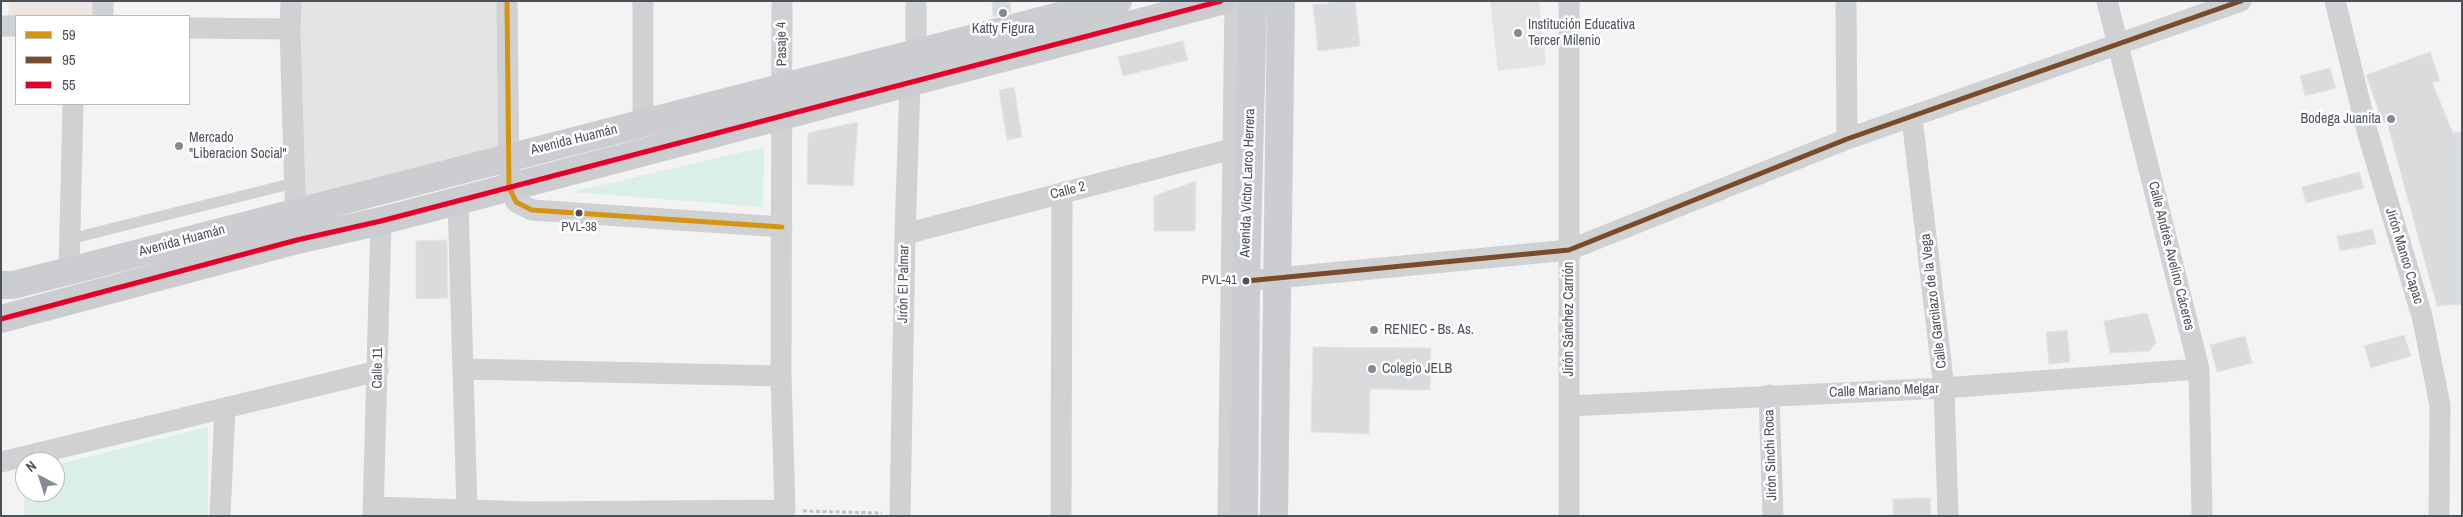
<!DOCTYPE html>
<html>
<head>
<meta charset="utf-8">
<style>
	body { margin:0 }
	#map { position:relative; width:2463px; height:517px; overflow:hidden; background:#f3f3f3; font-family:"Archivo Narrow",sans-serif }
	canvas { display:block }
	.frame { position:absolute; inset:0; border:2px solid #4b525e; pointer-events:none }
	.legend { position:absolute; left:15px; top:15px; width:175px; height:90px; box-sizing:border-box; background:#fff; border:1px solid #b7babf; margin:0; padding:6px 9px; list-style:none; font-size:15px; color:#4b525e }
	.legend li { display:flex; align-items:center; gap:10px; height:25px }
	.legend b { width:25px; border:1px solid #b7babf }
	.north { position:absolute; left:15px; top:452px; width:50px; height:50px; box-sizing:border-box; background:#fff; border:1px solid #b7babf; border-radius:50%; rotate:320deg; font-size:14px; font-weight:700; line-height:20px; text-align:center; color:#4b525e }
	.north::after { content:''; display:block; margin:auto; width:18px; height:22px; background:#868a92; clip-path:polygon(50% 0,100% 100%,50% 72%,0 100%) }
</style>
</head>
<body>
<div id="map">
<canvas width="2463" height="517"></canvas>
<div class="frame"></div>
<ul class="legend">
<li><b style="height:6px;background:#d59513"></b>59</li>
<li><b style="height:6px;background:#7a4b2a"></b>95</li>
<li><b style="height:6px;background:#e4002b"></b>55</li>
</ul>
<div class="north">N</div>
</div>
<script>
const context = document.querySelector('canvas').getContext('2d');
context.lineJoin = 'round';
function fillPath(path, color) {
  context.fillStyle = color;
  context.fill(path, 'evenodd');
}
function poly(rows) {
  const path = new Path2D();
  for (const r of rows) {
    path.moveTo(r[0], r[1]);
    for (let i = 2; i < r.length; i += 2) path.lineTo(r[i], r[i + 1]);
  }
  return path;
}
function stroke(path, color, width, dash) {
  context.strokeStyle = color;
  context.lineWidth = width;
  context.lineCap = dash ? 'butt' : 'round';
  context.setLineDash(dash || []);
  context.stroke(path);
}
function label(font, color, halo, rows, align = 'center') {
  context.font = font + ' "Archivo Narrow",sans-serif';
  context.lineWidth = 5;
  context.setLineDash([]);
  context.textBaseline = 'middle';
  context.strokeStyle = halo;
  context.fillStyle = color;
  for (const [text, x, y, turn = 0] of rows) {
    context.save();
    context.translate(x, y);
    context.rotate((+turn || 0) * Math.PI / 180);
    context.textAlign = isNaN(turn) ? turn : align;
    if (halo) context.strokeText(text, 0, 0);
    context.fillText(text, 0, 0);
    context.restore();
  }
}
fillPath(poly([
	[294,1,496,1,501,56,500,147,302,199],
	[1490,1,1539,1,1546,65,1498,71]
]), '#e5e4e4');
fillPath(poly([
	[9,1,97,1,97,16,8,17]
]), '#ede6e3');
fillPath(poly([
	[764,147,763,207,572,192],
	[208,427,208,516,24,516,25,472,25,492,55,492,55,465]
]), '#daefe5');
const building = poly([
	[992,1,1010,1,1011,12,993,17,992,1],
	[1344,1,1355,1,1360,46,1318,51,1313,5,1344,1],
	[1183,41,1188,60,1123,76,1118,57,1183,41],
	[2430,52,2440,81,2432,82,2453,133,2462,132,2462,304,2437,306,2387,122,2383,123,2366,75,2430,52],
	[2330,68,2336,88,2305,96,2300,76,2330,68],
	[1014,87,1022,137,1007,140,999,90,1014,87],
	[858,122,853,186,807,184,808,133,858,122],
	[2359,172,2364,188,2306,203,2302,187,2359,172],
	[1196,181,1195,231,1154,231,1154,196,1196,181],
	[2373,229,2376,244,2340,251,2337,236,2373,229],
	[447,240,448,298,416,299,416,241,447,240],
	[2147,313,2156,342,2150,351,2110,353,2104,321,2147,313],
	[2067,330,2070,362,2049,364,2046,332,2067,330],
	[2404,335,2411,356,2371,368,2364,346,2404,335],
	[2245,336,2252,363,2217,372,2210,345,2245,336],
	[1313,347,1431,348,1430,390,1370,389,1369,434,1311,432,1313,347],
	[1930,498,1931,516,1893,516,1893,499,1930,498]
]);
fillPath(building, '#dadbdd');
stroke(building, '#e4e4e5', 1);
stroke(poly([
	[803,511,882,513]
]), '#bdc7c5', 3, [4, 2.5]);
stroke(poly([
	[70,239,294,183]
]), '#cfd1d3', 11);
stroke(poly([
	[291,1,290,29,296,227],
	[507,1,509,187,516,202,532,210,782,227],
	[1569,1,1569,516],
	[1846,1,1847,139],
	[2107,1,2199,369,2202,516],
	[2335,1,2367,131,2422,316,2440,405,2439,516],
	[103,16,103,1],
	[1,26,16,26],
	[189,28,290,29],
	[1912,118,1944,388,1948,516],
	[643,124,643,1],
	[458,200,467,509],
	[905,234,1232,149],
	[69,271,73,104],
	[1246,281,1569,250,1847,139,2241,1],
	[464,369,781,376],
	[1769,395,1773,516],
	[1569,406,1944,388,2199,369],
	[1,462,378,371],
	[374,507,529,512,785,510,781,376,782,1],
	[220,516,225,408],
	[373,516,381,221],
	[900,516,905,234,910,84,916,52,916,1],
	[1061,516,1062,193],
	[1228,516,1235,1]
]), '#cfd1d3', 21);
stroke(poly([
	[1,285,13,285,69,271,1118,1],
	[1,319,297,240,381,221,1221,1],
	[1244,516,1246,281,1253,1],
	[1274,516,1281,1]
]), '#cbcdd0', 28);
stroke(poly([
	[507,1,509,187,516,202,532,210,782,227]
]), '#d59513', 5);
stroke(poly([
	[1246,281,1569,250,1847,139,2241,1]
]), '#7a4b2a', 5);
stroke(poly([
	[1,319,297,240,381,221,1221,1]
]), '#e4002b', 5);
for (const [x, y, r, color] of [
	[1003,13,5,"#868a92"],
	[1518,33,5,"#868a92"],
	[2391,119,5,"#868a92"],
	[179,146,5,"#868a92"],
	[579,213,4.5,"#4b525e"],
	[1246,281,4.5,"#4b525e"],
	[1374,330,5,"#868a92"],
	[1372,369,5,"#868a92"]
]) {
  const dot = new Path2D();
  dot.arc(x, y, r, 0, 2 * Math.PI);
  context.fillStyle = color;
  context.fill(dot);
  stroke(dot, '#fff', 2);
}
label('13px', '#4b525e', '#fff', [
	["PVL-38",579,228],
	["PVL-41",1237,281,"right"]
]);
label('14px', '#4b525e', '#fff', [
	["Institución Educativa",1528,25],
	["Tercer Milenio",1528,41],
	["Katty Figura",1003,29,"center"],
	["Bodega Juanita",2381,119,"right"],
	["Mercado",189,138],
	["\"Liberacion Social\"",189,154],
	["RENIEC - Bs. As.",1384,330],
	["Colegio JELB",1382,369]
], 'left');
label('14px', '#4b525e', '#fff', [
	["Pasaje 4",782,44,-91],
	["Avenida Huamán",574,140,-14],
	["Avenida Víctor Larco Herrera",1248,183,-88],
	["Calle 2",1068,191,-14],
	["Avenida Huamán",182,241,-15],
	["Calle Andrés Avelino Cáceres",2171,256,76],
	["Jirón Manco Capac",2404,256,73],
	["Jirón El Palmar",904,284,-89],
	["Calle Garcilazo de la Vega",1934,301,-97],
	["Jirón Sánchez Carrión",1569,319,-90],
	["Calle 11",378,368,-89],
	["Calle Mariano Melgar",1884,391,-2],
	["Jirón Sinchi Roca",1771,455,-92]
]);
</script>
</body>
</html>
